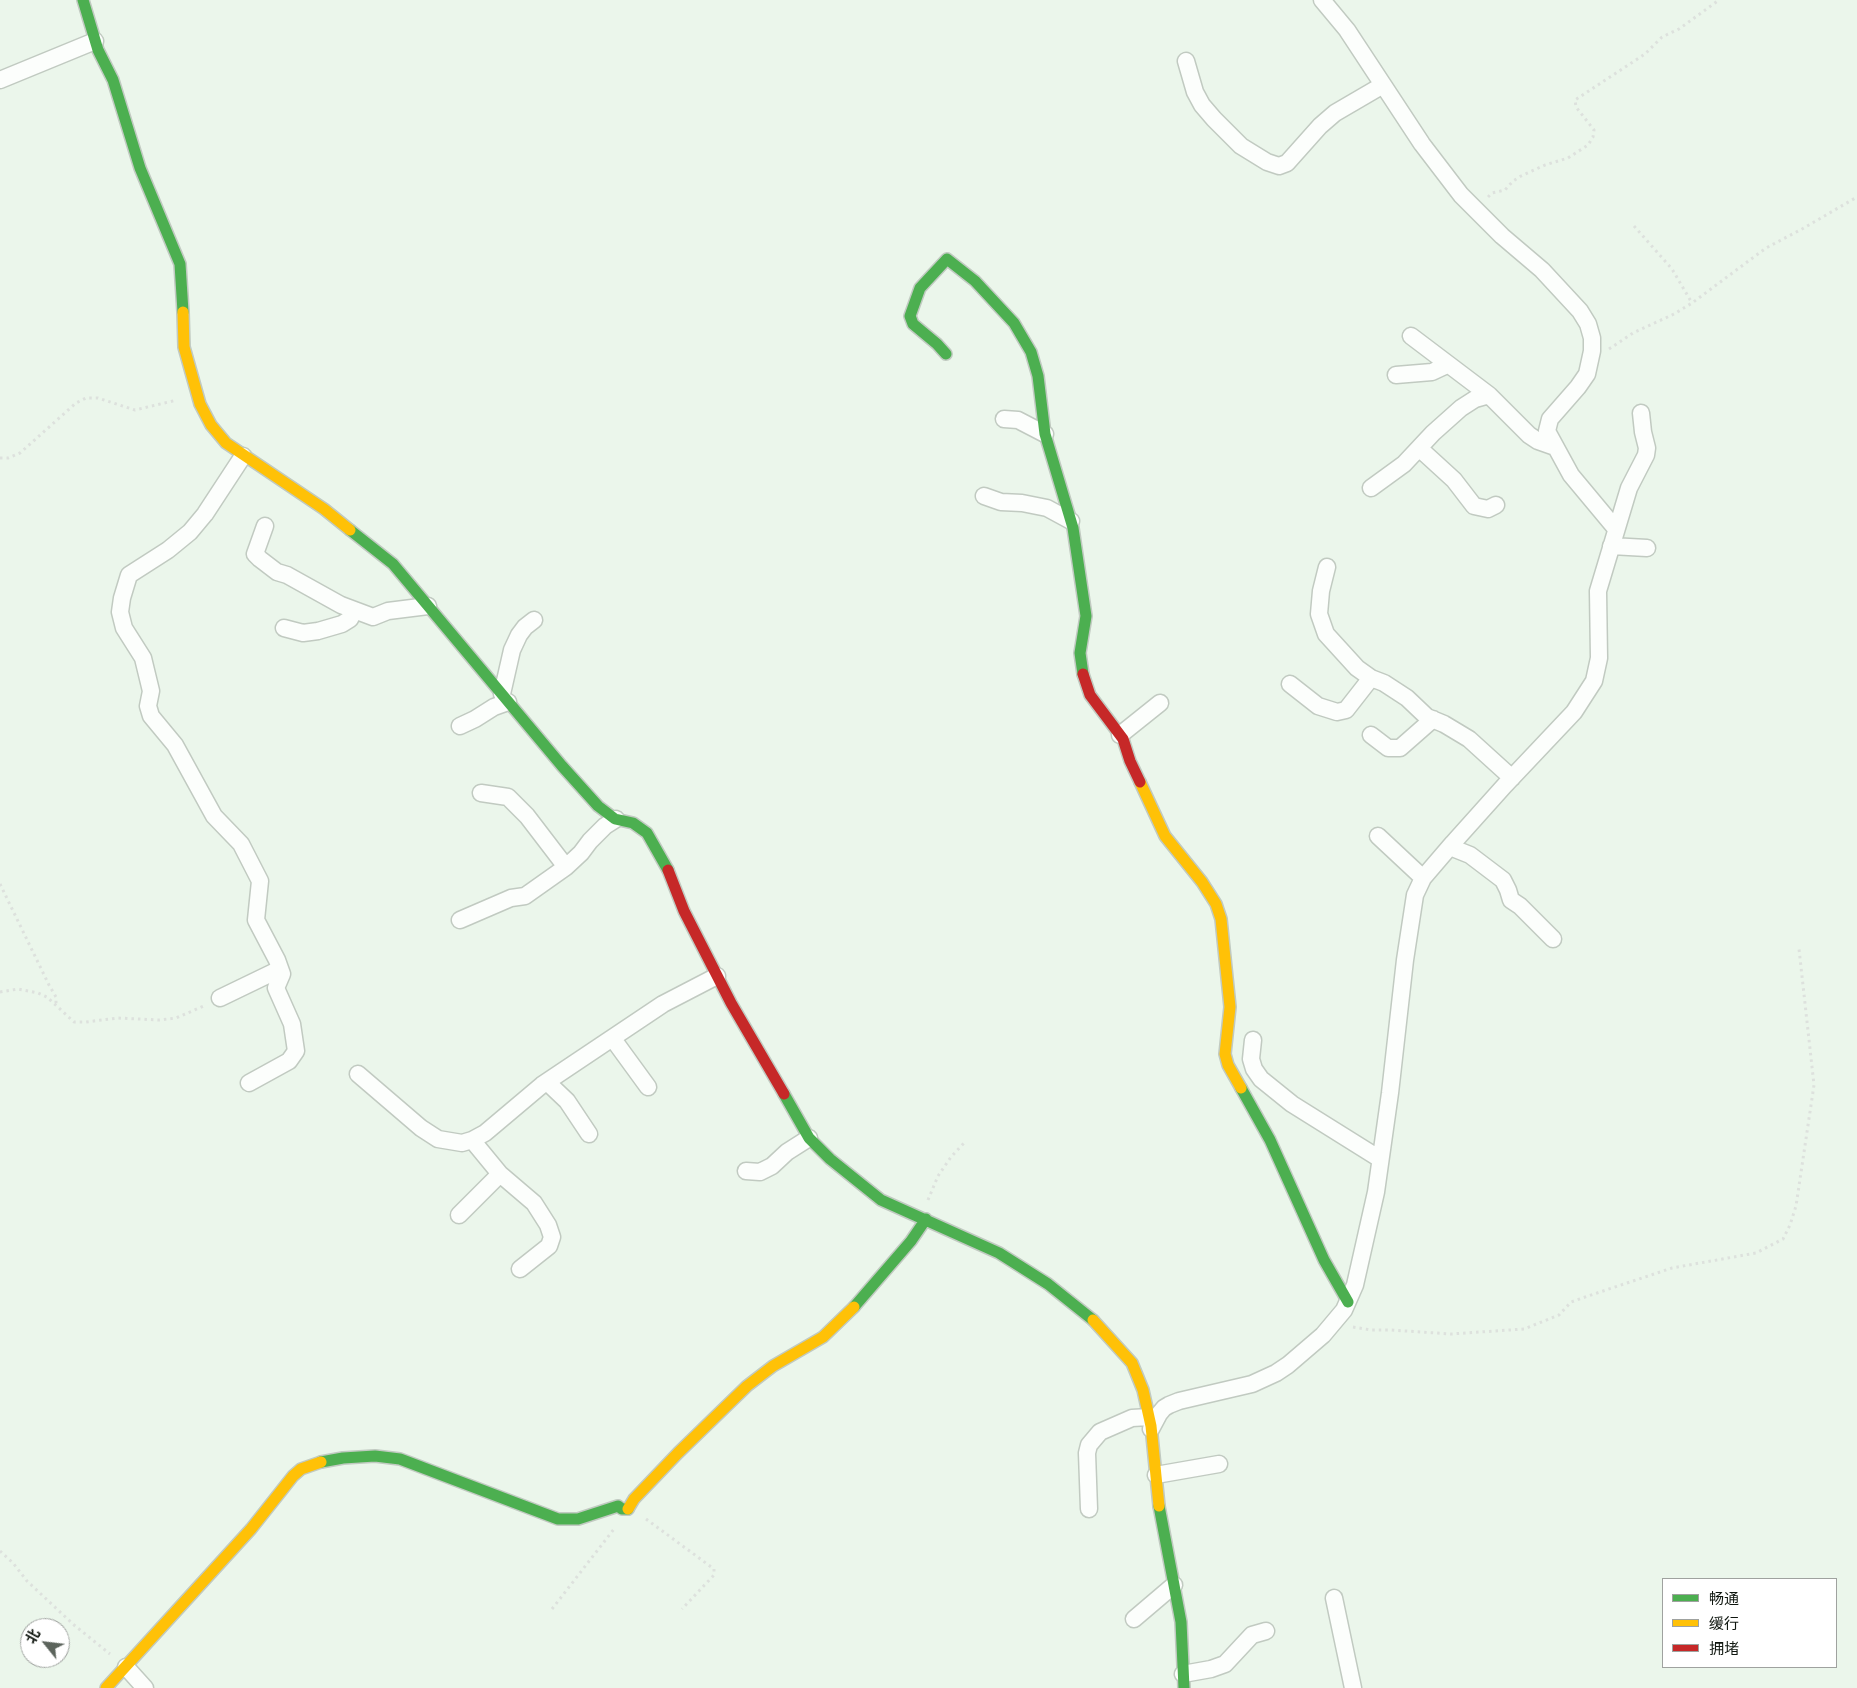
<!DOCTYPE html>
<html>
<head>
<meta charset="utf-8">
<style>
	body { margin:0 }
	#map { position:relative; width:1857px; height:1688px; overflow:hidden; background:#ebf6eb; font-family:"Noto Serif","Noto Sans SC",serif }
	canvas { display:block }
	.legend { position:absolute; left:1662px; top:1578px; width:175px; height:90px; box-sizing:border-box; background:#fff; border:1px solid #9fa29f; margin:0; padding:6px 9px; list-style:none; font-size:15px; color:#0f160f }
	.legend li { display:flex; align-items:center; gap:10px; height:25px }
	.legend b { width:25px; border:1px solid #9fa29f }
	.north { position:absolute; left:20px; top:1618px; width:50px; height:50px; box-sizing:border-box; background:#fff; border:1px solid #9fa29f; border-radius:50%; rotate:299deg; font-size:14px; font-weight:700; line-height:20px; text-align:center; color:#0f160f }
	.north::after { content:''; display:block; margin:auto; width:18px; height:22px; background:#5c645c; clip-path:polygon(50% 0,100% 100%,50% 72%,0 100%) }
</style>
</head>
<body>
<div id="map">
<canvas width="1857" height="1688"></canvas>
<ul class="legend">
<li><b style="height:6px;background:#4caf50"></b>畅通</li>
<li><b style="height:6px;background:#ffc107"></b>缓行</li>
<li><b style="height:6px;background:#c62828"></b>拥堵</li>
</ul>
<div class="north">北</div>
</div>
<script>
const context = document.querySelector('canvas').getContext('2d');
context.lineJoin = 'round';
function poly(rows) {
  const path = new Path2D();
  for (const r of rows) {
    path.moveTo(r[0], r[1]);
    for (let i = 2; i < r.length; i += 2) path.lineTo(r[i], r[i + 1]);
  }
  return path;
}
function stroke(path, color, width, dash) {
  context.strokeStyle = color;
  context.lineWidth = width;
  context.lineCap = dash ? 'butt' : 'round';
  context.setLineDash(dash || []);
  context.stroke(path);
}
const street = poly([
	[1322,0,1347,30,1422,144,1461,195,1502,236,1542,270,1580,311,1588,324,1592,338,1592,351,1587,374,1578,387,1550,419,1547,431,1571,475,1616,529],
	[1186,61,1195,92,1202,105,1214,119,1241,146,1267,162,1279,166,1287,163,1320,126,1335,113,1383,85],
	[0,80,95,41],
	[1411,336,1489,395,1529,435,1538,441,1555,447],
	[1396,375,1432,372,1447,365],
	[1004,419,1018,420,1045,434],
	[1419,448,1454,480,1474,506,1488,509,1496,505],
	[243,456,205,514,190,532,168,550,129,575,122,598,120,612,124,628,143,658,151,691,148,706,151,716,175,745,214,816,241,844,260,881,256,920,277,960,282,974,276,988,292,1024,296,1051,289,1061,249,1083],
	[1371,488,1404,464,1433,433,1461,408,1475,399,1489,395],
	[984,496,1001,502,1022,503,1047,508,1071,521],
	[265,526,255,554,260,559,277,572,287,575,341,605,373,617,388,611,428,606],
	[1611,546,1647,548],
	[1327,567,1321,591,1319,614,1326,634,1357,668,1371,678,1384,683,1407,698,1427,717,1444,724,1469,739,1512,778],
	[284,628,303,633,318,631,342,624,350,619,354,611],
	[1290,684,1318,706,1337,712,1346,710,1371,678],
	[502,694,512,650,519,635,525,627,534,620],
	[460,726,475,719,494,707,508,702],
	[1120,735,1160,703],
	[1371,735,1388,748,1400,748,1433,719],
	[481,793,508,797,527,816,566,867],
	[1378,836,1423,878],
	[1450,847,1470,855,1503,880,1508,890,1511,900,1520,906,1553,939],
	[460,920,511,898,525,896,566,867,581,853,590,841,605,826,616,819],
	[220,998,280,969],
	[613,1039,648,1087],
	[1253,1040,1251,1059,1254,1069,1261,1079,1292,1104,1380,1159],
	[358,1074,421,1128,438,1139,462,1143,472,1140,485,1133,542,1085,663,1004,717,976],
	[547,1082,567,1101,589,1134],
	[472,1140,500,1174,534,1203,548,1225,552,1237,549,1246,520,1269],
	[746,1171,760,1172,772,1166,787,1152,809,1138],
	[459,1215,500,1174],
	[1151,1429,1159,1414,1164,1408,1169,1405,1179,1401,1252,1384,1276,1373,1288,1365,1323,1335,1344,1310,1355,1285,1376,1192,1390,1093,1405,960,1415,895,1423,878,1453,843,1505,785,1574,712,1594,681,1599,658,1598,591,1629,488,1646,455,1647,448,1643,432,1641,413],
	[1156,1475,1219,1464],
	[1089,1509,1087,1453,1089,1445,1100,1432,1132,1418,1149,1417],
	[1334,1598,1353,1688],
	[1134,1619,1174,1585],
	[126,1667,145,1688],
	[1183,1674,1211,1669,1225,1664,1252,1635,1266,1631]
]);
const fast = poly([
	[83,0,98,50,113,80,140,168,180,264,183,312],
	[946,354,937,344,913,324,910,316,920,288,947,259,975,281,1014,323,1031,352,1038,376,1045,434,1073,528,1086,616,1080,653,1083,674],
	[350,530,393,564,562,766,598,806,615,819,633,823,647,833,668,870],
	[1241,1088,1270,1140,1324,1260,1348,1302],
	[784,1094,809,1138,830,1159,881,1200,999,1253,1048,1284,1093,1320],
	[854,1307,911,1241,926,1219],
	[321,1462,343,1458,375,1456,400,1459,558,1519,578,1519,618,1506,622,1509,628,1509],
	[1159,1506,1181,1622,1184,1688]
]);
const slow = poly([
	[183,312,184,347,200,404,211,425,226,443,324,509,350,530],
	[1140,782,1165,836,1202,882,1216,904,1221,919,1230,1007,1225,1054,1228,1065,1241,1088],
	[1093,1320,1132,1363,1143,1390,1151,1426,1159,1506],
	[628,1509,634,1499,678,1453,747,1386,773,1366,823,1337,854,1307],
	[106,1688,251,1529,293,1476,301,1469,321,1462]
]);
const jam = poly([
	[1083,674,1090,695,1123,739,1130,761,1140,782],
	[668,870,684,911,731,1003,784,1094]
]);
stroke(street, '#c1cac1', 19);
stroke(fast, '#c1cac1', 14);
stroke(slow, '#c1cac1', 14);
stroke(jam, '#c1cac1', 14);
stroke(poly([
	[1488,197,1492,193,1505,190,1513,181,1521,176,1545,165,1568,158,1588,145,1593,137,1594,130,1576,107,1575,100,1645,54,1662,37,1679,29,1719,0],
	[1634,226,1672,269,1692,303],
	[1609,349,1633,333,1674,314,1692,303,1766,248,1802,229,1857,197],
	[0,458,8,458,20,453,76,403,86,398,98,398,135,410,177,400],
	[0,884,49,985,56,997,56,1005],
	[0,992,18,989,38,993,47,997,74,1022,86,1022,118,1018,159,1020,176,1018,206,1005],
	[928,1200,938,1176,951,1157,964,1143],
	[1353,1327,1371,1330,1391,1330,1451,1334,1524,1329,1559,1315,1571,1302,1588,1296,1672,1268,1756,1253,1783,1239,1790,1225,1796,1206,1814,1085,1799,949],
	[646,1519,714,1569,714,1575,682,1609],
	[0,1551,13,1563,27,1581,74,1625,110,1654],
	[552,1609,614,1529]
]), '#dde1dd', 3, [2.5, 4]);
stroke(street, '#fcfefc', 16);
stroke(fast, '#4caf50', 11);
stroke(slow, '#ffc107', 11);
stroke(jam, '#c62828', 11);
</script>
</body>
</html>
